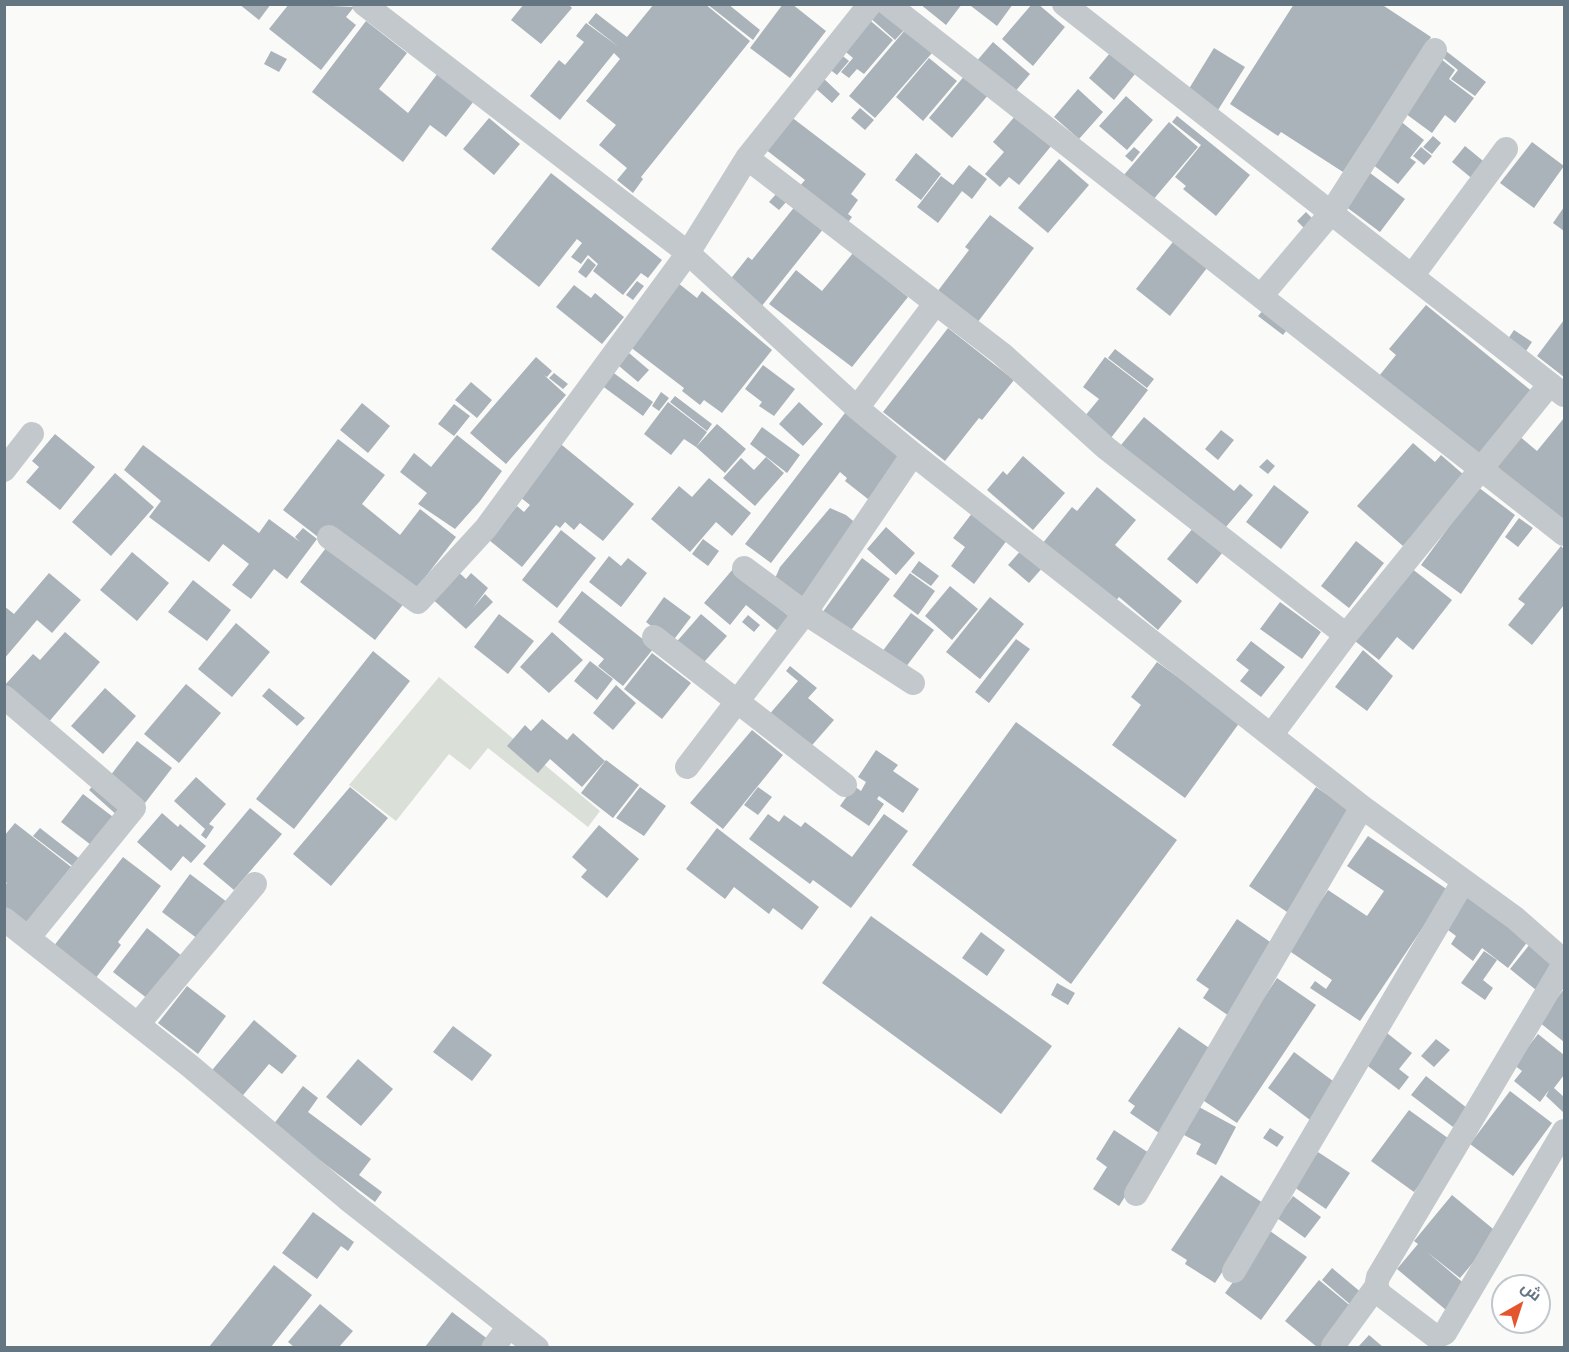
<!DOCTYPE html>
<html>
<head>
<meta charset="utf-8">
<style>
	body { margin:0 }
	#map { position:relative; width:1569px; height:1352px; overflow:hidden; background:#fafaf8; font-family:"Fira Sans",Cairo,sans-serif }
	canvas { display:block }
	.frame { position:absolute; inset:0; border:6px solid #657683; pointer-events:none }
	.north { position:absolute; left:1491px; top:1274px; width:60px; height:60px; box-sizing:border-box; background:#fff; border:2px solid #c1c8cd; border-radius:50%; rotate:39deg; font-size:16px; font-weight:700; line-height:24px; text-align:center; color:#657683 }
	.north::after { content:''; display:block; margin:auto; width:21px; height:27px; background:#e4572e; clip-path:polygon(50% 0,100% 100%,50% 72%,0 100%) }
</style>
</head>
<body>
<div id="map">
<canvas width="1569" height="1352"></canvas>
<div class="frame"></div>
<div class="north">ش</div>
</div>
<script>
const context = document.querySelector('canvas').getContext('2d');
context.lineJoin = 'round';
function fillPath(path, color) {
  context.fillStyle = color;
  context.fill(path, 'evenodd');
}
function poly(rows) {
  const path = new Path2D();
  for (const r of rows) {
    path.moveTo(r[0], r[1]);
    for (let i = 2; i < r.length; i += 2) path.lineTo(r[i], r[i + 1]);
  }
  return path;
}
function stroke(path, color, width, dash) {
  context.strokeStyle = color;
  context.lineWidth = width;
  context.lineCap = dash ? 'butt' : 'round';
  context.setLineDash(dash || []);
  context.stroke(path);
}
fillPath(poly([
	[439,677,600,811,588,827,488,748,470,770,449,754,396,821,349,785]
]), '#dadfd7');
fillPath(poly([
	[239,4,271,4,259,20],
	[289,4,354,7,346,17,356,25,321,70,269,29],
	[524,4,568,4,572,8,541,44,511,20],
	[654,4,705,4,750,41,641,177,643,179,633,193,617,180,627,168,599,145,616,125,586,101,620,59,614,53,560,120,530,96,559,60,565,65,584,42,576,36,586,23,619,47,588,23,596,13,627,37],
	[707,4,728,4,760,30,753,40],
	[783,4,792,4,826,31,790,78,750,48],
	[920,4,962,4,946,25],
	[973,4,1013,4,997,26,971,6],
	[1032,4,1038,4,1065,27,1033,66,1002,39],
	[1294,4,1381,4,1431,37,1343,172,1281,132,1278,136,1230,104],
	[876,6,904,30,895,40,868,16],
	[866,17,893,40,864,74,857,69,849,78,841,72,853,58,840,47],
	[366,21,407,53,379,89,408,113,441,69,477,97,446,137,430,125,403,162,312,92],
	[905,30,932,53,875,118,849,96],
	[993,42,1030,74,1013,94,975,63],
	[1214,48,1245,67,1218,110,1187,92],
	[271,51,287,59,279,72,264,64],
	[1446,51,1486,82,1475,96,1451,79,1458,70,1442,57],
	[839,53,849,61,837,75,828,68],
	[1110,53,1135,74,1114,100,1089,78],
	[929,58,957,81,923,121,896,97],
	[1441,59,1455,70,1449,79,1474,98,1455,123,1445,115,1432,133,1402,111],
	[966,74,989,94,952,138,929,118],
	[822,77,840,94,832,103,813,86],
	[1078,89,1103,112,1079,139,1054,117],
	[1126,96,1153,120,1127,150,1099,126],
	[860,108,874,120,865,130,851,118],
	[1016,115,1052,145,1019,185,1009,177,1000,187,985,174,1004,152,993,142],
	[790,116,866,174,851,194,858,200,848,214,852,217,846,225,798,188,805,180,765,149],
	[1177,116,1250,175,1216,216,1183,189,1186,186,1175,177,1201,145,1172,122],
	[489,118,520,144,494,175,463,149],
	[1399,120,1424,140,1410,158,1416,162,1398,184,1368,161],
	[1169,122,1198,147,1152,201,1123,176],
	[1433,136,1441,143,1432,154,1423,147],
	[1532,142,1564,166,1534,208,1500,183],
	[1465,146,1488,165,1475,181,1452,162],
	[1134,147,1140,152,1132,162,1125,156],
	[1421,147,1432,156,1424,165,1413,156],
	[916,153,941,174,921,200,895,180],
	[1059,159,1089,185,1048,233,1018,208],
	[969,165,987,179,972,199,962,191,938,223,917,207,941,176,953,185],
	[551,173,662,260,648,278,641,273,623,295,593,271,598,264,588,255,581,264,571,257,582,243,577,239,539,287,491,249],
	[1370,173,1405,199,1380,232,1345,206],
	[777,193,787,201,779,210,769,202],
	[796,205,824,228,761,307,729,281,748,257,752,260],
	[1564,207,1564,231,1553,223],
	[1306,212,1315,221,1306,230,1297,221],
	[990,215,1034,248,974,327,934,296,969,250,965,247],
	[1176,238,1210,264,1170,316,1136,289],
	[853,253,908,297,852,367,769,304,796,270,822,291],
	[588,258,596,265,586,278,578,272],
	[637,281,644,286,633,300,626,295],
	[678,283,697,298,702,291,772,350,722,413,704,400,700,405,682,391,684,388,629,346],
	[574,285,591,298,595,293,624,317,602,344,556,307],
	[1426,305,1534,393,1477,459,1379,376,1396,355,1389,349],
	[1266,307,1290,326,1283,335,1258,316],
	[1564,320,1564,377,1537,356],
	[948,328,1014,380,982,420,979,418,945,461,883,412],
	[1514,330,1532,342,1526,351,1508,339],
	[1115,349,1154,379,1147,388,1108,358],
	[629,353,649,370,638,382,619,366],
	[536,357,552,371,547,377,544,375,566,395,506,464,470,433],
	[1105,357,1148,390,1107,443,1080,422,1099,399,1083,387],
	[763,365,795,389,774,416,759,406,762,402,745,389],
	[611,371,653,402,643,416,601,385],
	[554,373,568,384,563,389,549,378],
	[471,382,492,400,477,418,455,400],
	[661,392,669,398,659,411,652,406],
	[675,396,712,424,707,431,670,402],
	[668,402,707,432,696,447,684,439,671,455,644,434],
	[799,402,823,424,803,446,779,424],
	[362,403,390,426,368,453,340,430],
	[454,404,470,416,454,436,438,424],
	[848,409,909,455,873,503,845,481,847,478,840,472,771,563,745,544],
	[1144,417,1234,491,1240,484,1253,495,1220,534,1121,445],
	[1564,418,1564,525,1494,464,1518,435,1537,451],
	[717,424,746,449,725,473,696,447],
	[762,427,800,455,787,473,750,444],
	[1221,430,1234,440,1218,460,1205,449],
	[55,434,95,467,60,510,26,482,39,467,32,461],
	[457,435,502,471,480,501,455,529,418,504,427,493,400,472,414,453,431,467],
	[338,439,385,475,362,504,400,535,420,509,456,537,414,592,322,540,283,510],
	[557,441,634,504,603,541,580,523,574,530,565,522,560,528,556,525,522,567,489,540,517,506,524,512,530,505,515,493],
	[1413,443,1435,462,1441,455,1464,475,1403,546,1357,506],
	[143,445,259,533,269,519,300,542,295,537,303,528,317,539,287,579,274,569,251,599,232,585,249,564,223,544,209,562,149,517,161,501,124,470],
	[1023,456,1065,493,1033,530,987,490,1003,471,1007,475],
	[766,457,784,473,755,506,723,478,741,458,754,470],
	[1267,459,1275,466,1268,474,1259,467],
	[115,473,154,507,111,556,72,522],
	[709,478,751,513,732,536,716,522,690,552,651,519,679,486,692,497],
	[1274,485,1309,512,1281,549,1246,522],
	[1097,487,1136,520,1115,545,1182,601,1158,630,1119,597,1113,604,1042,544,1072,507,1077,511],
	[1478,487,1515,515,1461,594,1421,565],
	[830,508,846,515,858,525,806,598,773,583,780,567],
	[973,512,1008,539,974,584,951,566,965,547,953,538],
	[1519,518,1533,528,1518,547,1505,537],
	[886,527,915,553,896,575,867,549],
	[1194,527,1223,552,1197,584,1167,559],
	[561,530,596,558,557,608,522,580],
	[703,539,719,551,708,566,692,554],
	[1356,541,1384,563,1349,608,1321,586],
	[329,544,405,602,375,640,300,582],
	[1561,546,1564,549,1564,605,1532,645,1508,625,1525,604,1518,599],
	[1023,548,1044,566,1029,583,1008,565],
	[132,552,169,583,137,621,100,590],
	[609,556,621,566,628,558,647,573,621,607,589,582],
	[862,558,890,579,849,633,822,613],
	[919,561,939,576,931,586,911,572],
	[1411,568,1452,600,1413,650,1397,637,1379,660,1355,641],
	[455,569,466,579,471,573,488,588,473,608,485,594,493,602,466,629,430,597],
	[733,569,792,619,780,633,746,605,730,625,704,603],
	[49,573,81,600,52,633,37,620,4,659,4,606,14,614],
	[910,573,935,591,918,615,893,596],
	[193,580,231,610,207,641,168,612],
	[950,586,978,609,952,640,925,616],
	[582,591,654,648,623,686,598,666,604,659,558,622],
	[664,597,691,617,672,642,646,622],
	[990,597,1024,624,980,679,946,652],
	[1280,602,1321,632,1302,659,1260,629],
	[911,613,934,630,902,672,879,656],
	[499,614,534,641,508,674,474,647],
	[701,614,727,636,698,669,672,647],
	[748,615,760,625,754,632,742,622],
	[236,623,270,652,232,697,198,669],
	[65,632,100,662,47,724,4,686,33,654,40,660],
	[552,632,583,660,549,693,520,667],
	[1016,639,1030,649,989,703,975,692],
	[1251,641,1285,667,1261,697,1240,681,1249,670,1236,660],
	[1363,650,1393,676,1367,711,1335,687],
	[373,651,410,681,294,829,256,799],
	[652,653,691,683,662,719,624,689],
	[590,661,613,679,597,700,574,681],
	[1157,662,1240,722,1185,798,1112,745,1141,705,1131,697],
	[790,666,817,688,808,698,834,720,807,751,767,717,798,681,786,671],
	[186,684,221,713,179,763,144,734],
	[616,685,636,703,613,730,593,713],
	[105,688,136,716,103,754,71,726],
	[269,688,305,718,297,726,262,696],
	[542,719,567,740,573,733,605,761,582,787,550,759,538,773,507,746,525,725,531,731],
	[1016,722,1177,840,1071,984,912,865],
	[752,730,783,755,723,829,690,803],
	[137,741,172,768,145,803,110,776],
	[876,750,898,765,893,771,919,789,903,813,879,796,877,799,884,804,869,826,840,806,854,786,861,791,866,782,858,777],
	[606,760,639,785,613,818,581,793],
	[196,777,226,804,209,824,214,827,206,839,201,835,205,829,174,801],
	[99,779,129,806,119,817,89,790],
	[350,787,388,818,331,886,293,854],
	[640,787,666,806,644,836,616,818],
	[758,787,772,797,758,815,744,805],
	[1316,787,1353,812,1287,912,1249,886],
	[83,794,117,820,95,848,61,822],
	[250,808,282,834,234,890,203,864],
	[162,813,178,827,180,824,206,846,191,863,183,856,171,871,137,842],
	[768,814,779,822,784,815,801,827,805,822,852,857,884,814,908,831,851,908,813,880,810,884,749,839],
	[15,823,75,870,28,929,4,911,4,886,7,883,4,881,4,836],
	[599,825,639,859,607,898,581,877,587,870,572,857],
	[40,828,81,860,75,868,33,836],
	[717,828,819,907,802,930,773,908,769,914,734,887,725,899,686,869],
	[1368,836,1448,890,1360,1021,1310,988,1315,981,1326,989,1332,980,1288,950,1328,890,1367,916,1384,891,1347,866],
	[123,857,161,886,118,942,121,945,95,979,53,947],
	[190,874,227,902,198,939,162,912],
	[1468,896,1528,941,1508,968,1482,948,1473,961,1451,944,1456,936,1444,927],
	[871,916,1052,1046,1001,1114,822,983],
	[1237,919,1276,946,1229,1016,1203,998,1209,989,1196,980],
	[147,928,182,956,148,999,113,972],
	[981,932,1005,950,987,976,962,958],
	[1530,944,1556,965,1536,990,1510,969],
	[1484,951,1497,960,1483,980,1493,988,1485,1000,1461,983],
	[1277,978,1316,1005,1237,1123,1198,1097],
	[1057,983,1075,993,1068,1005,1051,995],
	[187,986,226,1016,198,1054,158,1023],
	[1564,989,1564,1042,1539,1022],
	[254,1020,297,1056,282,1074,269,1064,239,1100,208,1075],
	[453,1026,492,1055,472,1081,433,1052],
	[1179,1027,1215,1052,1159,1133,1130,1113,1135,1106,1128,1101],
	[1387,1033,1412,1053,1399,1069,1409,1077,1399,1090,1364,1063],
	[1538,1034,1564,1055,1564,1075,1554,1088,1564,1097,1564,1113,1546,1096,1549,1090,1540,1102,1514,1081,1522,1071,1514,1065],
	[1436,1039,1450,1050,1434,1067,1421,1056],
	[1294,1052,1337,1084,1310,1120,1268,1088],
	[358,1059,393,1089,361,1126,326,1097],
	[1426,1076,1467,1108,1453,1127,1411,1095],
	[303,1086,318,1098,308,1112,371,1159,359,1175,382,1192,375,1202,273,1125],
	[1510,1091,1552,1123,1513,1176,1470,1144],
	[1199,1107,1236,1127,1216,1165,1196,1154,1201,1144,1184,1135],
	[1409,1110,1452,1141,1414,1192,1371,1161],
	[1270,1128,1284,1137,1277,1147,1263,1138],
	[1114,1130,1152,1155,1119,1206,1093,1189,1107,1167,1096,1159],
	[1318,1152,1350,1173,1326,1209,1294,1187],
	[1221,1175,1266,1205,1215,1283,1185,1264,1187,1260,1171,1250],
	[1452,1195,1498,1233,1460,1278,1427,1252,1467,1286,1446,1310,1397,1269,1418,1244,1414,1241],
	[1293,1196,1321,1217,1305,1238,1277,1218],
	[313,1212,354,1242,348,1251,341,1246,317,1279,282,1253],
	[1270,1231,1307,1257,1261,1320,1225,1293],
	[274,1265,312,1295,271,1347,209,1347],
	[1332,1268,1363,1294,1352,1306,1322,1280],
	[1319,1280,1353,1308,1320,1347,1317,1347,1285,1321],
	[320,1304,353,1331,339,1347,294,1347,288,1342],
	[452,1312,489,1340,483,1347,425,1347],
	[1369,1335,1383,1347,1358,1347]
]), '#aab3b9');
stroke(poly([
	[364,4,688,253,857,408,913,454,1362,807,1515,918,1564,961],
	[888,4,1564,534],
	[1064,4,1564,395],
	[747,158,1002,354,1106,448,1346,635],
	[1412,276,1506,149],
	[1261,296,1331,213,1435,50],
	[857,408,935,304],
	[4,470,32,434],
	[329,537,418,602,486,528,688,253,747,158,870,4],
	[744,568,805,613,913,683],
	[654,637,845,785],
	[4,697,134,808,29,937],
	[1272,734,1346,635,1550,384],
	[687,767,805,613,913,454],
	[4,919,190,1066,350,1201,537,1348],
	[1564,964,1378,1277,1376,1287,1381,1295,1436,1337,1445,1333,1564,1131],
	[138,1024,255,884],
	[1136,1194,1362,807],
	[1234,1271,1463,882],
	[1333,1346,1376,1287],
	[493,1348,509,1326]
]), '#c3c8cc', 24);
</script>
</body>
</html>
